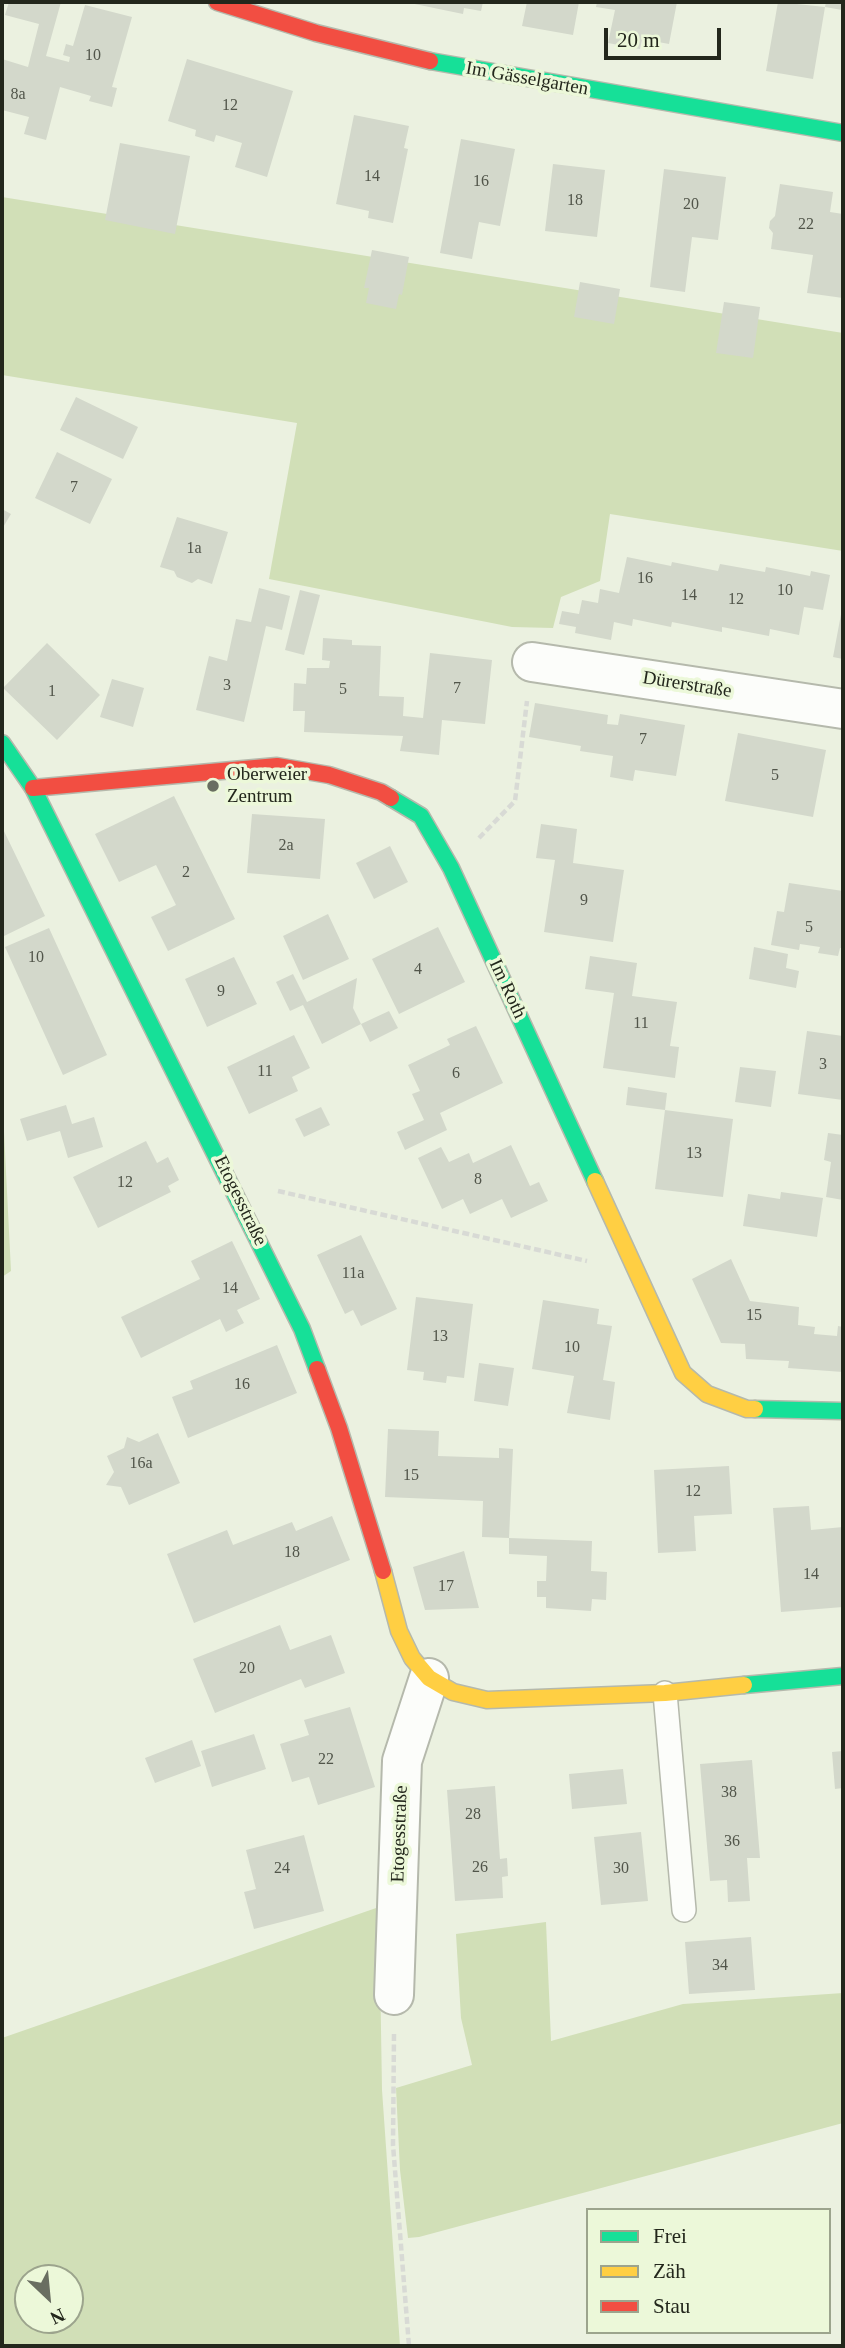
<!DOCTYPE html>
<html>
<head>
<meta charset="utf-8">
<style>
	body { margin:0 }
	#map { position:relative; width:845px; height:2348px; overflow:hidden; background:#ebf1e0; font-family:"Times New Roman",serif }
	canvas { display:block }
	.frame { position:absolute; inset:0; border:4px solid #23271c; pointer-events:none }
	.legend { position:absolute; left:586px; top:2208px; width:245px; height:126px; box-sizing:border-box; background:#ecf8d9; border:2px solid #9ca48d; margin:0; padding:9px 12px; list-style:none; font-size:21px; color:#23271c }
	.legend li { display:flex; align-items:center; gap:14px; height:35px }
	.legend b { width:35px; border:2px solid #9ca48d }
	.north { position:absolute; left:14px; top:2264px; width:70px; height:70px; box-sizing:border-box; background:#ecf8d9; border:2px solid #9ca48d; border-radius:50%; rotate:154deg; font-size:19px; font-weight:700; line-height:28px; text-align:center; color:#23271c }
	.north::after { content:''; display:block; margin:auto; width:24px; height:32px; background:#696e61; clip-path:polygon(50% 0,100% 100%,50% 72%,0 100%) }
	.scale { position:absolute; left:604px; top:28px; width:117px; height:32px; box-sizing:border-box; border:4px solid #23271c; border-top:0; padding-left:9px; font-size:21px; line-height:24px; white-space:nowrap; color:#23271c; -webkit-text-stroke:5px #ecf8d9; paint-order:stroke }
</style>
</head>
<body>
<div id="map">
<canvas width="845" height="2348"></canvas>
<div class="frame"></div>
<ul class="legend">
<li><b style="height:9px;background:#16e098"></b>Frei</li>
<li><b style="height:9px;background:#ffcf43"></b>Zäh</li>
<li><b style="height:9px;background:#f24e42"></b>Stau</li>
</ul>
<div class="north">N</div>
<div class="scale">20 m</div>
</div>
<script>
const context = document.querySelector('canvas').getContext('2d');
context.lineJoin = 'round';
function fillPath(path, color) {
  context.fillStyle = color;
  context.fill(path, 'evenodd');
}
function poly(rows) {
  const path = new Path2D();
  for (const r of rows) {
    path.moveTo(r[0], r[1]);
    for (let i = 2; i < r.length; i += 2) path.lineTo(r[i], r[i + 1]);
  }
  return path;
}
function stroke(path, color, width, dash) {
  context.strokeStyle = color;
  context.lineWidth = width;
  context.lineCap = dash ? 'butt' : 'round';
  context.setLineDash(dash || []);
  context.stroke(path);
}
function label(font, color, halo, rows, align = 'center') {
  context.font = font + ' "Times New Roman",serif';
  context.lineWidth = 7;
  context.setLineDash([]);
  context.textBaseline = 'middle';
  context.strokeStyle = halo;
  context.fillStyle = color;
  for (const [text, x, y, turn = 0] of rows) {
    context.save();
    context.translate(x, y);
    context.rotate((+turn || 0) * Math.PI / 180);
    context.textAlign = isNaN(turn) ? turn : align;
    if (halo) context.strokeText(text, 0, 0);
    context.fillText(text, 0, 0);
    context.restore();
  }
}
fillPath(poly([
	[2,197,843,333,843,551,610,514,600,581,561,597,553,628,512,627,269,579,297,423,2,375],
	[2,1092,11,1271,2,1277],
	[379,1907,382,2090,400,2346,2,2346,2,2038],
	[28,2278,70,2278,70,2320,28,2320],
	[546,1922,551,2041,683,2004,843,1993,843,2123,419,2237,408,2238,400,2170,396,2088,472,2065,461,2018,456,1934]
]), '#d1dfb7');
fillPath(poly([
	[9,2,61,2,46,56,69,62,70,57,63,55,66,44,73,46,85,5,132,17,112,87,117,88,112,107,89,101,91,96,60,87,46,140,24,134,29,117,2,110,2,59,28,67,39,24,5,15],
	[405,2,483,2,481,11,464,8,463,14],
	[527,2,579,2,573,35,522,26],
	[597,2,677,2,669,44,642,39,640,49,608,43,615,10,596,7],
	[778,2,825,7,813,79,766,71],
	[826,2,843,2,842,10,825,7],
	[187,59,293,91,267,177,235,167,242,143,216,135,214,142,195,136,196,130,168,121],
	[354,115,409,126,404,148,408,149,393,223,368,218,369,211,336,204],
	[461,139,515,149,500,226,479,222,472,259,440,253],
	[120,143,190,156,175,234,105,220],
	[553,164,605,170,597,237,545,231],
	[664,169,726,177,718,240,692,237,685,292,650,287],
	[780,184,833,192,830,212,843,214,843,298,807,293,813,255,771,249,773,233,769,228,770,221,775,216],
	[372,250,409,257,402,295,399,294,396,309,366,303,369,288,364,288],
	[580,282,620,289,614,324,574,317],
	[724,302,760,307,753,358,716,353],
	[76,397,138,427,123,459,60,430],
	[57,452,112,479,90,524,35,498],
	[2,509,11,514,2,529],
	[177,517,228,532,212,584,198,579,192,583,177,577,174,571,160,567],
	[627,557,671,566,672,562,718,571,720,564,765,572,766,567,810,576,811,571,830,575,823,610,804,607,799,635,770,629,769,636,722,627,722,632,672,622,671,627,633,619,632,626,614,622,611,640,575,633,576,627,559,624,562,611,579,614,582,600,598,603,600,589,619,593],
	[259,588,290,596,282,630,266,626,244,722,196,710,209,656,227,661,236,619,251,622],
	[300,590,320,595,304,655,285,650],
	[842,609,843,610,843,659,833,657],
	[323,638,352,640,352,645,381,646,379,696,404,697,403,716,423,718,430,653,492,660,485,724,442,720,439,755,400,751,403,736,304,732,305,711,293,711,294,683,306,684,307,668,329,668,330,661,322,660],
	[47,643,100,695,57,740,3,688],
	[112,679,144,688,133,727,100,717],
	[535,703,608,715,607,724,618,725,620,714,685,725,676,776,635,770,633,781,610,777,613,756,580,751,581,746,529,737],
	[738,733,826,750,813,817,725,801],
	[174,796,235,919,168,951,151,917,176,905,156,865,119,882,95,834],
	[252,814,325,819,320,879,247,873],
	[541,824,577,829,573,863,624,870,613,942,544,932,555,860,536,858],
	[2,827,45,916,2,937],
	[390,846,408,882,374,899,356,863],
	[789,883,843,891,843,948,840,948,838,956,818,953,820,947,800,944,799,950,771,945,777,911,784,912],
	[328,914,349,959,303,980,283,936],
	[438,927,465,982,399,1014,372,959],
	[49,928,107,1055,63,1075,5,947],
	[754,947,788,954,786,968,799,971,796,988,749,979],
	[590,956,637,963,632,996,677,1002,670,1046,679,1047,675,1078,603,1068,614,993,585,989],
	[234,957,257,1004,207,1027,185,979],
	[293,974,307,1002,357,978,353,1008,361,1024,389,1011,398,1028,370,1042,361,1024,322,1044,303,1005,290,1011,276,982],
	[476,1026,503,1083,440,1113,447,1130,405,1150,397,1132,424,1120,412,1094,420,1091,408,1065,450,1045,447,1039],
	[807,1031,843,1036,843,1100,798,1094],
	[294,1035,310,1068,292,1077,298,1091,249,1114,227,1067],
	[740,1067,776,1071,771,1107,735,1102],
	[628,1087,667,1093,665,1110,733,1119,723,1197,655,1189,665,1110,626,1105],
	[66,1105,72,1124,94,1117,103,1147,68,1158,60,1131,27,1141,20,1119],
	[321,1107,330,1125,304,1137,295,1119],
	[828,1133,843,1135,843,1200,826,1197,831,1162,824,1160],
	[146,1141,157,1163,168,1157,179,1180,168,1186,171,1192,98,1228,73,1177],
	[511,1145,530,1186,539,1182,548,1201,511,1218,502,1199,470,1214,463,1199,442,1209,418,1158,441,1147,449,1162,469,1153,473,1163],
	[781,1192,823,1198,817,1237,743,1226,748,1194,780,1199],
	[361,1235,397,1309,361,1326,353,1310,345,1314,317,1255],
	[232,1241,260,1299,237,1310,244,1323,226,1332,220,1319,141,1358,121,1317,200,1279,191,1261],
	[731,1259,750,1301,799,1307,798,1325,815,1327,814,1334,837,1336,838,1326,843,1327,843,1372,788,1368,789,1361,746,1359,745,1344,721,1343,692,1279],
	[416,1297,473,1304,464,1378,447,1376,446,1383,423,1380,424,1372,407,1370],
	[543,1300,599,1309,597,1324,612,1326,603,1380,615,1382,610,1420,567,1413,574,1376,532,1369],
	[277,1345,297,1393,188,1438,172,1397,193,1389,190,1381],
	[479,1363,514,1368,508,1406,474,1401],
	[388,1429,439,1431,438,1456,499,1458,499,1448,513,1449,509,1538,482,1537,483,1501,385,1497],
	[158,1433,180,1483,129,1505,121,1487,106,1485,114,1472,107,1456,124,1448,127,1437,139,1442],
	[729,1466,732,1514,694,1516,696,1551,658,1553,654,1470],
	[809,1506,811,1530,843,1527,843,1607,781,1612,773,1508],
	[332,1516,350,1560,194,1623,167,1554,227,1530,233,1545,292,1522,296,1531],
	[509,1538,592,1541,591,1571,607,1572,606,1600,592,1599,591,1611,546,1608,546,1597,537,1597,537,1581,546,1581,547,1556,509,1554],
	[464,1551,479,1608,425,1610,413,1567],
	[280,1625,290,1650,331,1635,345,1673,305,1688,301,1679,215,1713,193,1659],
	[350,1707,375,1787,318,1805,309,1777,292,1782,280,1744,309,1735,304,1720],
	[254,1734,266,1769,212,1787,201,1751],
	[192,1740,201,1766,155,1783,145,1758],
	[843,1751,843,1788,835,1789,832,1752],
	[752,1760,760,1858,747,1858,750,1901,728,1902,727,1880,710,1881,700,1764],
	[623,1769,627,1804,572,1809,569,1774],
	[495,1786,500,1859,507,1858,508,1876,502,1877,503,1898,455,1901,447,1790],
	[641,1832,648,1901,601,1905,594,1837],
	[304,1835,324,1911,254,1929,244,1892,256,1889,246,1850],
	[751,1937,755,1990,689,1994,685,1942]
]), '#d3d8cb');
const lane = poly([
	[665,1693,684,1910]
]);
const street = poly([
	[532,662,843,709],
	[394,1995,402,1761,429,1678]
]);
const fast = poly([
	[430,61,843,133],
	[2,743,33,788,302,1329,317,1369],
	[391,798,421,816,451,868,595,1181],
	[755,1409,843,1411],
	[744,1685,843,1676]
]);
const slow = poly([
	[595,1181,683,1373,707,1394,747,1409,755,1409],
	[383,1571,399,1631,412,1658,429,1678,453,1692,487,1700,665,1693,744,1685]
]);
const jam = poly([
	[217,2,316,33,430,61],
	[33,788,277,766,329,775,381,792,391,798],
	[317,1369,339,1428,383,1571]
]);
stroke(lane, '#b5b9ac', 26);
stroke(street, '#b5b9ac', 42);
stroke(fast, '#b5b9ac', 19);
stroke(slow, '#b5b9ac', 19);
stroke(jam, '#b5b9ac', 19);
stroke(poly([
	[479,838,515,801,527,701],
	[278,1191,587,1261],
	[394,2034,393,2145,409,2346]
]), '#d8dad5', 4.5, [7, 3.5]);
stroke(lane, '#fcfdfa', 23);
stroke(street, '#fcfdfa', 38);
stroke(fast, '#16e098', 16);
stroke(slow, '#ffcf43', 16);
stroke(jam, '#f24e42', 16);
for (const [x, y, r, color] of [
	[213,786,7,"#696e61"]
]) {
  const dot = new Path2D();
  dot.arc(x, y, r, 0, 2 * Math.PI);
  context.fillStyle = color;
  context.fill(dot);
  stroke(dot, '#ecf8d9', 2.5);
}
label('16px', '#51554a', null, [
	["10",93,56],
	["8a",18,95],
	["12",230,106],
	["14",372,177],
	["16",481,182],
	["18",575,201],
	["20",691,205],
	["22",806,225],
	["7",74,488],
	["1a",194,549],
	["16",645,579],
	["10",785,591],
	["14",689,596],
	["12",736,600],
	["3",227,686],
	["7",457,689],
	["5",343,690],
	["1",52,692],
	["7",643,740],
	["5",775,776],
	["2a",286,846],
	["2",186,873],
	["9",584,901],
	["5",809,928],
	["10",36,958],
	["4",418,970],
	["9",221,992],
	["11",641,1024],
	["3",823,1065],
	["11",265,1072],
	["6",456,1074],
	["13",694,1154],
	["8",478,1180],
	["12",125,1183],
	["11a",353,1274],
	["14",230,1289],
	["15",754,1316],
	["13",440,1337],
	["10",572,1348],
	["16",242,1385],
	["16a",141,1464],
	["15",411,1476],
	["12",693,1492],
	["18",292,1553],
	["14",811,1575],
	["17",446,1587],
	["20",247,1669],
	["22",326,1760],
	["38",729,1793],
	["28",473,1815],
	["36",732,1842],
	["26",480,1868],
	["24",282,1869],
	["30",621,1869],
	["34",720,1966]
]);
label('19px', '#23271c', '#ecf8d9', [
	["Im Gässelgarten",527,79,10],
	["Dürerstraße",687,685,9],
	["Im Roth",507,989,65],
	["Etogesstraße",240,1201,64],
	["Etogesstraße",400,1834,-88]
]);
label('19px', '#23271c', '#ecf8d9', [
	["Oberweier",227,775],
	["Zentrum",227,797]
], 'left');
</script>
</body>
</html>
